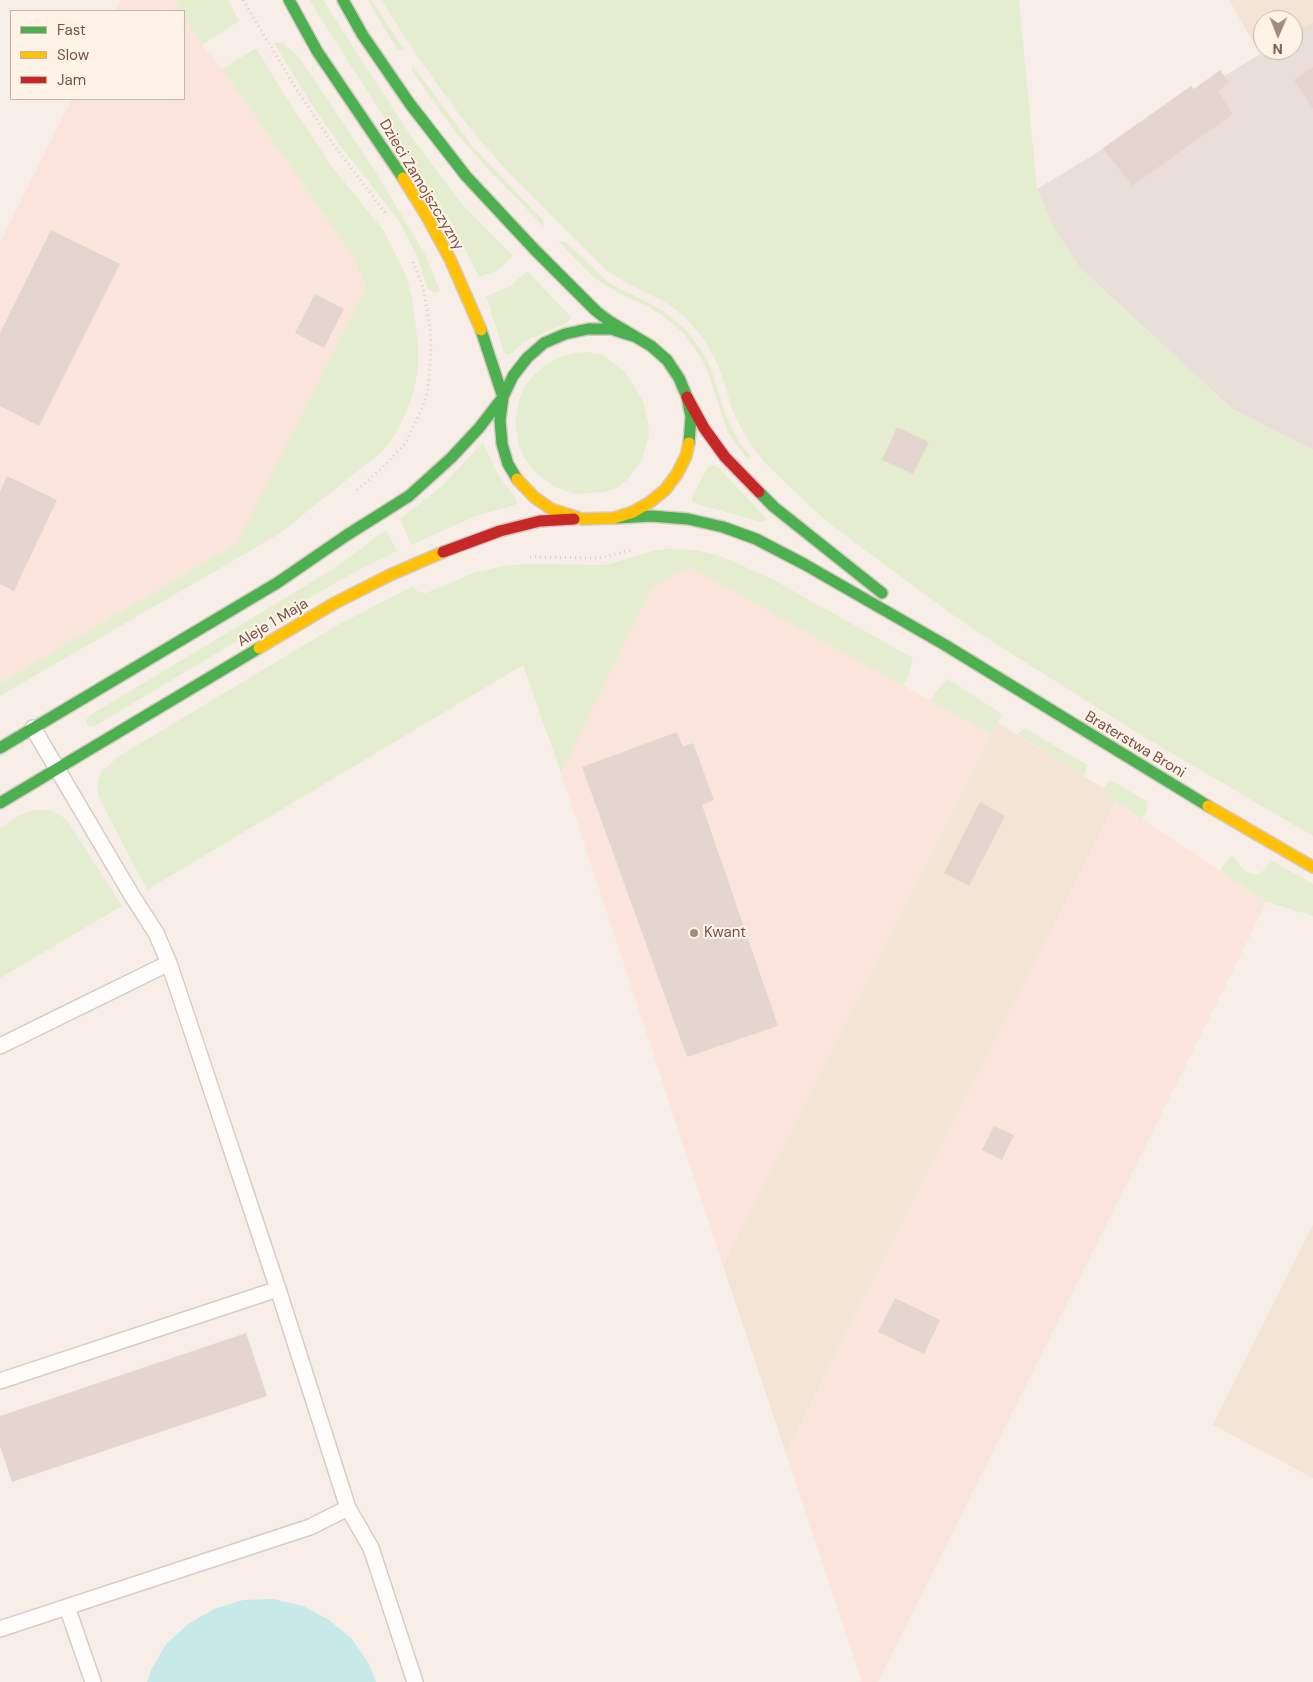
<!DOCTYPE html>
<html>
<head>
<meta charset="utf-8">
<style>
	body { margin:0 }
	#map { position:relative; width:1313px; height:1682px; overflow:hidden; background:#f7efe7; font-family:"DM Sans",sans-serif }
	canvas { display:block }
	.legend { position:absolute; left:10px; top:10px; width:175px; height:90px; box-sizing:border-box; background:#fff3e8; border:1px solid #c9b3a7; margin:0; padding:6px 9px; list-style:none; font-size:15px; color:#775245 }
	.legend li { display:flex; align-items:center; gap:10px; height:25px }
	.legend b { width:25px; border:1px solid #c9b3a7 }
	.north { position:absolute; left:1253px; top:10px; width:50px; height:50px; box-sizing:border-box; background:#fff3e8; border:1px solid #c9b3a7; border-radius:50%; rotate:181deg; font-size:14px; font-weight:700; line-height:20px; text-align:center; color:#775245 }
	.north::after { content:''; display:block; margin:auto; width:18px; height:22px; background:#a4897e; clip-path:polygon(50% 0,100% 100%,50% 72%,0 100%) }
</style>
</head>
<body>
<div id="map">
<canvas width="1313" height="1682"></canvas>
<ul class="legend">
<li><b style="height:6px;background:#4caf50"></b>Fast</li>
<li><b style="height:6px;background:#ffc107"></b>Slow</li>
<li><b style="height:6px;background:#c62828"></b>Jam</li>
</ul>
<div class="north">N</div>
</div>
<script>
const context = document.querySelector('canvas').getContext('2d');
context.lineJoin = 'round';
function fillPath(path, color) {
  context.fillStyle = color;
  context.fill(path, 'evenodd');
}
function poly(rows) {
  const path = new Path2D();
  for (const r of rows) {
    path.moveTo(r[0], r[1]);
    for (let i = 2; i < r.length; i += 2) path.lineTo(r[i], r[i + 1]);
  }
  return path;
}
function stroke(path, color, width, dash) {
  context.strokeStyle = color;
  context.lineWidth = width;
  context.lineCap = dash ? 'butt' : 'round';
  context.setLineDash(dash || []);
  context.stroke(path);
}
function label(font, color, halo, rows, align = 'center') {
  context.font = font + ' "DM Sans",sans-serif';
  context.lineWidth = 4;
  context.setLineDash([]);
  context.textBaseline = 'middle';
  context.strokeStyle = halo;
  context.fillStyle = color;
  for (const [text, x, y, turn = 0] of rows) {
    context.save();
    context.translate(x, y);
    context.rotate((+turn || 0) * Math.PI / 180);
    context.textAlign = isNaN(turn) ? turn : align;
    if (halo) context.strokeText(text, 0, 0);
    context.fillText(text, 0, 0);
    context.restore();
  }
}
fillPath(poly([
	[1229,0,1313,0,1313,22,1293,34,1293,20,1263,20,1263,50,1267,50,1260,54],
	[998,723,1103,788,1116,802,786,1453,723,1266,991,734],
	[1313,1225,1313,1478,1213,1425]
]), '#f3e4d6');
fillPath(poly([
	[121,0,174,0,181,11,115,11],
	[184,15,202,45,222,69,354,258,366,286,237,543,0,683,0,243,72,99,184,99],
	[689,567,991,734,723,1266,561,773,652,588],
	[1116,802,1267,902,878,1682,862,1682,786,1453]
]), '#fbe4dc');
fillPath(poly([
	[1313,22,1313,450,1232,409,1079,267,1053,227,1037,189,1267,50,1293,50,1293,34]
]), '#eadfd8');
fillPath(poly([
	[174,0,228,0,239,21,202,45,184,15,184,11,181,11],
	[309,0,323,0,410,135,461,203,513,256,498,270,479,277,454,227],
	[372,0,404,50,397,49,368,1],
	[381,0,1019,0,1037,189,1053,227,1079,267,1232,409,1313,450,1313,836,1139,734,971,628,836,529,812,508,765,463,747,439,733,412,719,367,704,339,684,316,660,299,632,286,607,271,508,172,476,136,445,95,415,53],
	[274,43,283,43,299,57,375,171,426,256,440,291,434,292,428,290,417,256,399,221,340,145,312,105],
	[256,48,284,94,330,164,384,231,405,273,412,297,418,343,418,367,414,391,406,413,396,433,383,451,279,534,0,696,0,683,237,543,366,286,354,258,222,69],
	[412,64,473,147,543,220,544,227,490,171,456,133,412,71],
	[558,241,566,242,609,283,664,311,687,331,705,356,712,371,726,416,740,444,751,456,747,459,728,433,708,373,702,359,684,334,660,314,647,306,620,294,594,278],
	[527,271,571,317,568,322,524,342,509,355,504,353,486,296,509,287],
	[587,352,603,355,626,373,643,401,648,422,649,436,642,460,627,480,617,488,604,492,577,494,564,491,552,485,533,470,524,458,519,446,515,421,520,397,525,386,535,374,545,365,558,358,572,353],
	[483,442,498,475,516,498,517,503,512,506,476,516,411,545,400,519,443,485],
	[712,465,717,466,766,518,765,521,761,522,696,504,692,501,692,496,708,467],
	[386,530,397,551,355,572,304,601,95,726,90,727,87,725,86,720,90,715,297,591,342,563],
	[667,549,696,550,723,557,772,579,913,658,909,675,903,686,689,567,652,588,561,773,523,665,147,890,100,800,97,789,98,780,102,771,119,756,334,627,413,586,418,592,426,593,473,573,504,566,525,564,607,565,652,551],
	[948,679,1002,714,998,723,991,734,930,701,936,691],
	[1025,728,1087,765,1084,776,1017,734],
	[1111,780,1148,802,1147,811,1142,819,1116,802,1103,788],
	[35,810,48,810,57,813,67,820,122,906,0,978,0,828,20,815],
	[1232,856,1245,871,1257,875,1263,871,1271,860,1313,884,1313,916,1267,902,1220,871,1227,860]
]), '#e4edd0');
fillPath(poly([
	[273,1599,303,1606,329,1620,352,1639,369,1664,376,1682,147,1682,151,1670,166,1644,188,1624,214,1609,243,1600]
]), '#c7e9e8');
fillPath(poly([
	[1313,67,1313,109,1294,80],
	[1220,70,1229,82,1218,92,1233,114,1132,186,1103,148,1191,86,1194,89],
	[51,230,120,264,39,426,0,406,0,333],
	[315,294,344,309,324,348,295,333],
	[897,427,929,442,913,474,882,460],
	[7,476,57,500,14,591,0,584,0,492],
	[677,732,683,747,693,743,714,800,702,805,778,1026,687,1057,582,767],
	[980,802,1005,816,969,886,944,873],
	[994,1126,1014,1135,1002,1160,982,1150],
	[895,1298,940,1320,924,1354,878,1332],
	[246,1333,267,1396,12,1482,0,1446,0,1416]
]), '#e4d6ce');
const lane = poly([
	[0,1046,169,963],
	[0,1381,278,1289],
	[348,1508,371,1548,415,1682],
	[67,1607,93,1682],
	[0,1629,310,1527,348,1508,278,1289,169,963,156,933,131,894,33,728]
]);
const fast = poly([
	[289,0,317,51,403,178],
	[343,0,362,34,410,104,466,176,535,250,596,311,609,321,651,346,667,360,679,378,687,397,691,417,689,443],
	[517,479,508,464,502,444,500,420,503,397,513,376,527,358,544,343,565,334,588,329,611,329,633,336],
	[759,492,774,507,882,593],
	[617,518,651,516,688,519,723,527,756,539,804,564,945,645,1208,806],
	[0,748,277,583,347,535,409,496,451,458,479,428,503,397,481,330],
	[0,803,259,648]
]);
const slow = poly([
	[403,178,426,215,450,259,481,330],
	[517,479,534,497,551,509,582,519,614,518,633,512,650,502,665,490,677,474,686,456,689,443],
	[259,648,333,604,390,575,443,552],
	[1208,806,1313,867]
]);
const jam = poly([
	[687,397,704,428,725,457,759,492],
	[443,552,500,531,540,521,574,519]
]);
stroke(lane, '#d8ccc5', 18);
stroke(fast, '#d8cac3', 14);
stroke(slow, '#d8cac3', 14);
stroke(jam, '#d8cac3', 14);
stroke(poly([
	[243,0,295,87,333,144,387,215],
	[357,490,379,471,405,444,422,409,428,389,431,348,430,327,423,287,413,262],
	[530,557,599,558,633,550]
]), '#dacfca', 3, [1, 4]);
stroke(lane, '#fefdfb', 15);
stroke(fast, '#4caf50', 11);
stroke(slow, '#ffc107', 11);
stroke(jam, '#c62828', 11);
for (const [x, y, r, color] of [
	[694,933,5,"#a4897e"]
]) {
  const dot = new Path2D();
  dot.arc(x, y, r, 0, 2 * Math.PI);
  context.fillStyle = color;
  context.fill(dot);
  stroke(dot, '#fff3e8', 2);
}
label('15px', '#775245', '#fff3e8', [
	["Dzieci Zamojszczyzny",421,185,59],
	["Aleje 1 Maja",273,623,-31],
	["Braterstwa Broni",1135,745,31]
]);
label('15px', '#775245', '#fff3e8', [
	["Kwant",704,933]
], 'left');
</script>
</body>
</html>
